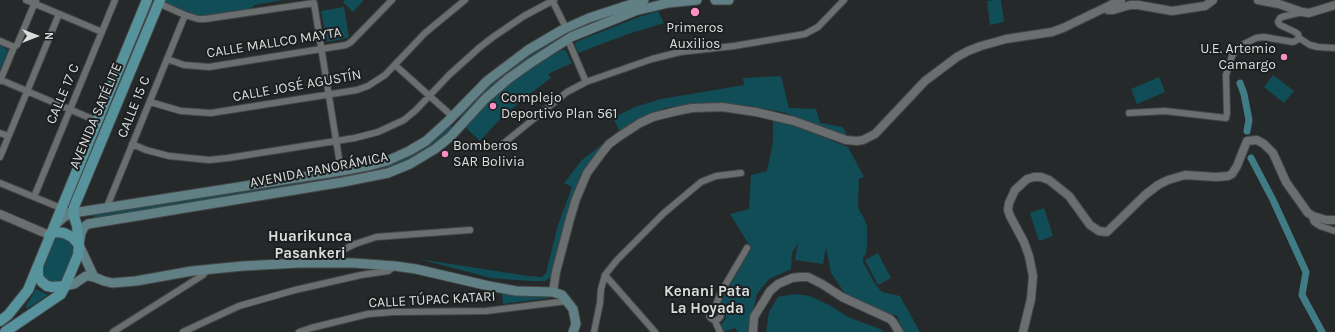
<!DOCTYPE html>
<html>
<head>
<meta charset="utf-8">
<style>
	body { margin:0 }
	#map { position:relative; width:1335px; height:332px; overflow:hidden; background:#262929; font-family:Karla,sans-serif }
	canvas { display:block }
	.north { position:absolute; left:16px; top:16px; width:40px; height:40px; -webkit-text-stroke:3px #1c1f20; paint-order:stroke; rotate:90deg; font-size:11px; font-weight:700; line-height:16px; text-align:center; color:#dbdddd }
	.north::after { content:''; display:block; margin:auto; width:14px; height:18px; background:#dbdddd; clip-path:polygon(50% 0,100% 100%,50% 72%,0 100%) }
</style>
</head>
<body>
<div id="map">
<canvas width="1335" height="332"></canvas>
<div class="north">N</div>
</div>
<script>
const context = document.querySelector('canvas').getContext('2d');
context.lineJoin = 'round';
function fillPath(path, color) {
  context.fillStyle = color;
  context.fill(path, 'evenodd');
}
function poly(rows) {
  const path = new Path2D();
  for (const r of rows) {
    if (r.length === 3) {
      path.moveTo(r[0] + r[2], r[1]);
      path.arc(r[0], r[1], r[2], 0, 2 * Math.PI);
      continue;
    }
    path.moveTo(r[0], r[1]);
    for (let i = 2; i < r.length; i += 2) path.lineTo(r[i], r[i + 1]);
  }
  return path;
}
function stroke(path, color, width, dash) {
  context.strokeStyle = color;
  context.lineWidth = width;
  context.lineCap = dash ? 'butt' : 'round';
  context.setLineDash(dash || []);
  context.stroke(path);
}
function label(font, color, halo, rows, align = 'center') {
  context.font = font + ' Karla,sans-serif';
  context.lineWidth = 4;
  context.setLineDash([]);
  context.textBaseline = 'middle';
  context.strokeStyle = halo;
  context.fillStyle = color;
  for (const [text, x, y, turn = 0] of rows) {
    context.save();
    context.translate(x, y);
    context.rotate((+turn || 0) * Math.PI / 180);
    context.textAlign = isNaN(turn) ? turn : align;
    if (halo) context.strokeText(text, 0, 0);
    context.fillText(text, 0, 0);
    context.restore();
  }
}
fillPath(poly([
	[164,0,283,0,254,5,251,9,203,16,192,14,165,3],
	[345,0,364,0,353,12,343,2],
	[994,0,1001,0,1004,22,990,25,987,1],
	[344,7,349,37,343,39,327,42,321,11],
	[658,11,664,23,628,34,578,53,575,45,575,43,578,41,639,17],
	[560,36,562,40,462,118,459,115,480,93,498,77,533,51],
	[0,45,5,48,8,51,0,70],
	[562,50,565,50,567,53,572,63,548,74,551,78,527,96,500,119,480,141,465,127,486,105,513,81,539,63],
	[1273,75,1294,91,1284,103,1264,87],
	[781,76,789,108,816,109,820,123,843,127,847,136,813,124,786,113,751,106,720,103,683,105,665,108,639,120,620,132,613,118,635,107,661,99,744,85,743,78],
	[1159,77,1165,92,1137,104,1131,89],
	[773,120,798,127,848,147,864,177,859,179,858,203,859,210,864,218,867,226,867,245,866,254,863,257,863,262,875,284,882,292,900,296,920,332,903,332,897,316,876,309,846,295,831,273,826,247,823,264,795,260,798,243,792,253,791,269,769,279,757,294,752,314,752,332,738,332,735,328,723,332,721,325,726,318,726,314,719,305,751,248,730,214,749,209,751,175,767,171,773,142],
	[450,125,453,128,445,136,424,152,391,169,349,178,348,174,380,168,407,157,430,143],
	[609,139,580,175,556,268,550,278,545,281,529,281,491,278,419,259,528,276,542,277,546,273,558,225,572,187,564,183,582,160],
	[334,177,335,180,94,219,94,215],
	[1044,208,1053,236,1039,241,1030,213],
	[63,236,74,243,74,252,64,276,62,280,58,282,49,282,43,276,42,268,52,244,56,238],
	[878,253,891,278,878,285,865,260],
	[36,289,48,295,27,309,26,306],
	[502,294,518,296,549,296,548,298,503,304],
	[795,294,810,296,831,306,848,317,880,329,885,332,766,332,769,312,778,297]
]), '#114d56');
stroke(poly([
	[1240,83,1244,94,1249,120,1247,131],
	[1251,158,1273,200,1306,272,1302,295,1322,332]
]), '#3f7c86', 7);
const minor = poly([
	[26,0,102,32],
	[552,0,566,28],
	[158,3,185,15,198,19,205,19,314,3,341,171],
	[1302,12,1282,17,1280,18,1278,22,1280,25,1295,32,1298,34,1299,38,1310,45,1318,47,1335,48],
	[568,40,586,82],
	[0,41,14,47],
	[167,59,184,65,209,67,346,45,351,42,392,0],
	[395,65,452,116],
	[1,80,97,121],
	[0,81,14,47,17,45,36,0],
	[150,102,181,111,211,113,357,90,368,86,385,75,425,33,465,0],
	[1129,113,1165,111,1226,118,1227,113,1226,75,1232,56,1236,50,1242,45,1256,38,1264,37,1293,42,1297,40,1299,38],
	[0,133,8,136],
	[132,144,146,150,169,156,209,160,228,158,355,138,378,132,404,120,416,110,449,75,479,48,493,37,524,16,554,0],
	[499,147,567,92,586,82,652,59,680,52,734,46,805,34,818,27,844,0],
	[0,157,59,14],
	[0,183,73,213],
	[34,197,115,0],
	[106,209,185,15],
	[1313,216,1313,220,1314,222,1320,226,1335,231],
	[316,262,320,255,339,252,355,244,376,237,470,230],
	[605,275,655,332],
	[715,314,6],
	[715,308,720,294,747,248],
	[715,321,720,332],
	[113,332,203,275,208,269],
	[183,332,239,306,295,290,361,275,388,271,395,266],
	[299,332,311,328,368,314,393,312,486,311,567,301],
	[594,332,600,303,601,289,605,275,617,260,664,213,701,182,716,176,741,173]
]);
const tertiary = poly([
	[1258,0,1279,4,1302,12,1309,13,1335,5],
	[1105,8,1108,10,1113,10,1130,5,1138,5,1172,11,1198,7,1205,6,1213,0],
	[0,214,49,235],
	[553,292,556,272,570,219,576,199,587,173,601,154,609,144,620,136,640,123,653,117,677,111,692,108,722,107,756,112,794,121,846,140,857,141,863,140,875,134,925,81,957,57,968,51,981,46,1006,39,1052,32,1063,28,1121,0],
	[753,332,754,317,770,291,778,284,792,278,800,277,808,277,822,284,842,297,890,319,893,322,899,332],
	[1023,332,1031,299,1033,276,1029,256,1024,242,1010,216,1008,210,1009,203,1015,190,1027,179,1034,177,1041,177,1049,180,1069,196,1090,225,1099,231,1107,232,1145,195,1158,185,1168,180,1185,175,1216,177,1228,176,1232,174,1237,166,1247,141,1257,140,1264,144,1273,153,1286,182,1308,213,1313,216,1326,220,1335,220]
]);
const secondary = poly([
	[715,0,729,0],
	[55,225,64,217,73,213,341,171,372,165,387,161,409,151,426,141,448,121,487,81,528,50,562,30,589,18,644,0],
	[94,277,79,245,81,233,84,227,88,224,343,182,388,173,410,164,435,149,450,137,485,99,508,79,532,62,571,37,635,11,668,3,697,0],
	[65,286,74,284,86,276,89,276,94,277,104,281,112,283,136,281,192,271,243,266,299,263,353,263,395,266,416,269,489,286,516,291,553,292,562,295,573,309,576,324,573,332]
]);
const primary = poly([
	[49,235,56,232,64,233,72,237,79,245],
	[38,266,38,277,42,282,47,286,52,287,65,286],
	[0,321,8,315,28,290,147,0],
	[5,332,61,294,65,286,78,255,79,245,77,226,73,213,74,207,160,0]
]);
stroke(minor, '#444647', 8);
stroke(tertiary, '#444647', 10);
stroke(secondary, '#444647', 11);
stroke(primary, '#444647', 12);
stroke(minor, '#6a6e6e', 6);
stroke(tertiary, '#6a6e6e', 8);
stroke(secondary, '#608085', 9);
stroke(primary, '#57939c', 10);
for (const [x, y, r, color] of [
	[695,12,5,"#fb8fc4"],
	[1284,57,4,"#fb8fc4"],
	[493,106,4,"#fb8fc4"],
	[445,154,4,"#fb8fc4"]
]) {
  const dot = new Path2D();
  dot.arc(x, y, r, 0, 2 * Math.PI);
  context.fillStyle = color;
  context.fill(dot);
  stroke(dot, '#1c1f20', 1.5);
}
label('14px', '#dbdddd', '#1c1f20', [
	["Primeros",695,28,"center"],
	["Auxilios",695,44,"center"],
	["U.E. Artemio",1276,49,"right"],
	["Camargo",1276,65,"right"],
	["Complejo",501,98],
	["Deportivo Plan 561",501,114],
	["Bomberos",453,146],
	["SAR Bolivia",453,162]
], 'left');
label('14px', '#dbdddd', '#1c1f20', [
	["CALLE MALLCO MAYTA",274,43,-9],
	["CALLE JOSÉ AGUSTÍN",297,86,-10],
	["CALLE 17 C",63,94,-67],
	["CALLE 15 C",134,107,-68],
	["AVENIDA SATÉLITE",96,116,-67],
	["AVENIDA PANORÁMICA",319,170,-11],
	["CALLE TÚPAC KATARI",432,300,-3]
]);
label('bold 15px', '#dbdddd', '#1c1f20', [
	["Huarikunca",310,237],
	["Pasankeri",310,254],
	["Kenani Pata",707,292],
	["La Hoyada",707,309]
]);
</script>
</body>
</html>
